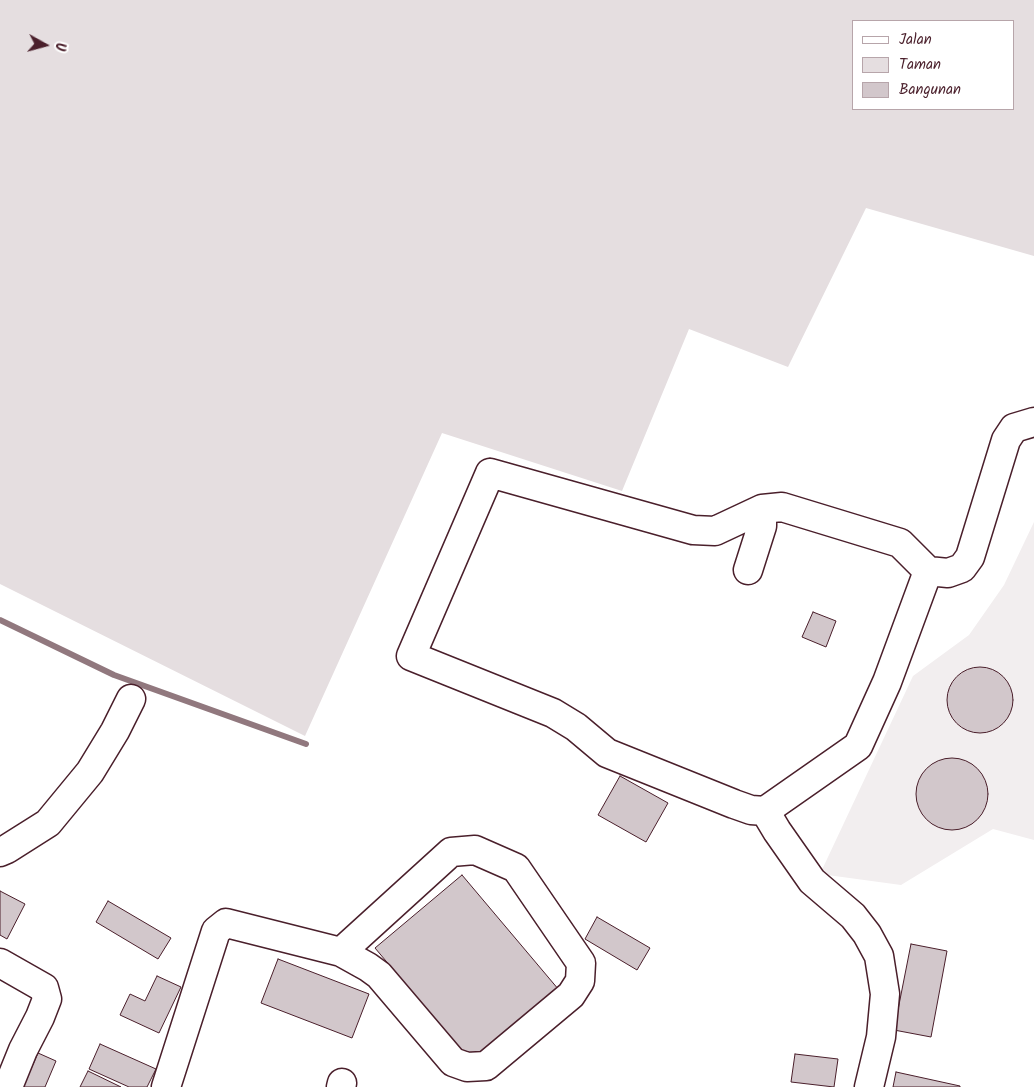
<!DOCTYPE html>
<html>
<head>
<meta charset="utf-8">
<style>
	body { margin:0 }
	#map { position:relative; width:1034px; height:1087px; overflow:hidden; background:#fff; font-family:Kalam,sans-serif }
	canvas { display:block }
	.legend { position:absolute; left:852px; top:20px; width:162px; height:90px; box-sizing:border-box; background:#fff; border:1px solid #b7a5aa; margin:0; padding:6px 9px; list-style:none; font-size:15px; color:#4a1f2b }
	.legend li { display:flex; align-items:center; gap:10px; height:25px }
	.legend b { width:25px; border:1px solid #b7a5aa }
	.north { position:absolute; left:20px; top:20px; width:50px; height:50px; -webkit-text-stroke:4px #fff; paint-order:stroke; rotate:97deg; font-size:14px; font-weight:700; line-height:20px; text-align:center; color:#4a1f2b }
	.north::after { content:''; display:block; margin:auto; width:18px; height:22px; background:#4a1f2b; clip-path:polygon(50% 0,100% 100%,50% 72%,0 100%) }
</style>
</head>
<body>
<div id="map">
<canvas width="1034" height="1087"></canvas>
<ul class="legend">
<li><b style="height:6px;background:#fff"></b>Jalan</li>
<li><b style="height:14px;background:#e5dee0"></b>Taman</li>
<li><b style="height:14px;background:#d2c7cb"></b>Bangunan</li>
</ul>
<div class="north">U</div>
</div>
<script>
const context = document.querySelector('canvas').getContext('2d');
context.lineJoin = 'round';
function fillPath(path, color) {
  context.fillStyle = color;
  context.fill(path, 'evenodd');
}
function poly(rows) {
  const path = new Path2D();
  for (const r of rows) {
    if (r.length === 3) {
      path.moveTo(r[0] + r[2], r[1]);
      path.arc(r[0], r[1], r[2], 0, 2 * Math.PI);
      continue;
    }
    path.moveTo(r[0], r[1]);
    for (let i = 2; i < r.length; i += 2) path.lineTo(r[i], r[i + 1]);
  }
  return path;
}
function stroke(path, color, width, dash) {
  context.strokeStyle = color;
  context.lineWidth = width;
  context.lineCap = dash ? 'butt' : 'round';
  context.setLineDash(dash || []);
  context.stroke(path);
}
fillPath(poly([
	[1034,522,1034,840,993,829,901,885,820,874,913,676,969,635,1004,585]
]), '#f2eeef');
fillPath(poly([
	[0,0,1034,0,1034,256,866,208,788,367,689,329,622,491,442,433,305,736,0,584],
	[853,21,1013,21,1013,109,853,109]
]), '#e5dee0');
stroke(poly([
	[0,620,114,675,306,744]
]), '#91787e', 6);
const building = poly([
	[813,612,836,621,826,647,802,637,813,612],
	[980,700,33],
	[952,794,36],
	[620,776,668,803,646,842,598,815,620,776],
	[462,875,559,990,472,1063,375,948,462,875],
	[0,891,25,904,7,939,0,935,0,891],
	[108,901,171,938,158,959,96,922,108,901],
	[597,917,650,948,637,970,585,939,597,917],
	[911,944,947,951,931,1037,894,1030,911,944],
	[278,959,369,994,352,1038,261,1003,278,959],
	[157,976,181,987,159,1033,120,1015,130,994,145,1001,157,976],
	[100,1044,156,1069,147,1087,129,1087,89,1069,100,1044],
	[38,1053,56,1061,45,1087,23,1087,38,1053],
	[795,1054,838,1059,834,1087,791,1082,795,1054],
	[88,1071,121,1087,80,1087,88,1071],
	[896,1072,960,1086,960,1087,893,1087,896,1072]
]);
fillPath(building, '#d2c7cb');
stroke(building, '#4a1f2b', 1);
const minor = poly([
	[490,473,693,530,715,531,762,509,782,507,900,543,928,571,887,682,858,746,765,811,751,810,734,804,607,753,576,727,553,713,411,656,490,473],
	[748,570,762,526,762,509],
	[928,571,948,573,962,568,970,557,1006,440,1014,428,1034,422],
	[765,811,777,831,812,881,853,916,867,934,879,956,885,994,881,1037,869,1087],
	[0,852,7,849,48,823,90,772,115,731,131,699],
	[0,963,44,988,47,999,40,1017,23,1050,8,1087],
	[166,1087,216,931,226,923,341,952,368,967,379,975,453,1062,467,1067,486,1066,571,995,580,981,581,963,516,868,475,850,451,852,341,952],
	[341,1087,342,1083]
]);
stroke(minor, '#4a1f2b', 31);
stroke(minor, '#fff', 28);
</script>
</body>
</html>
